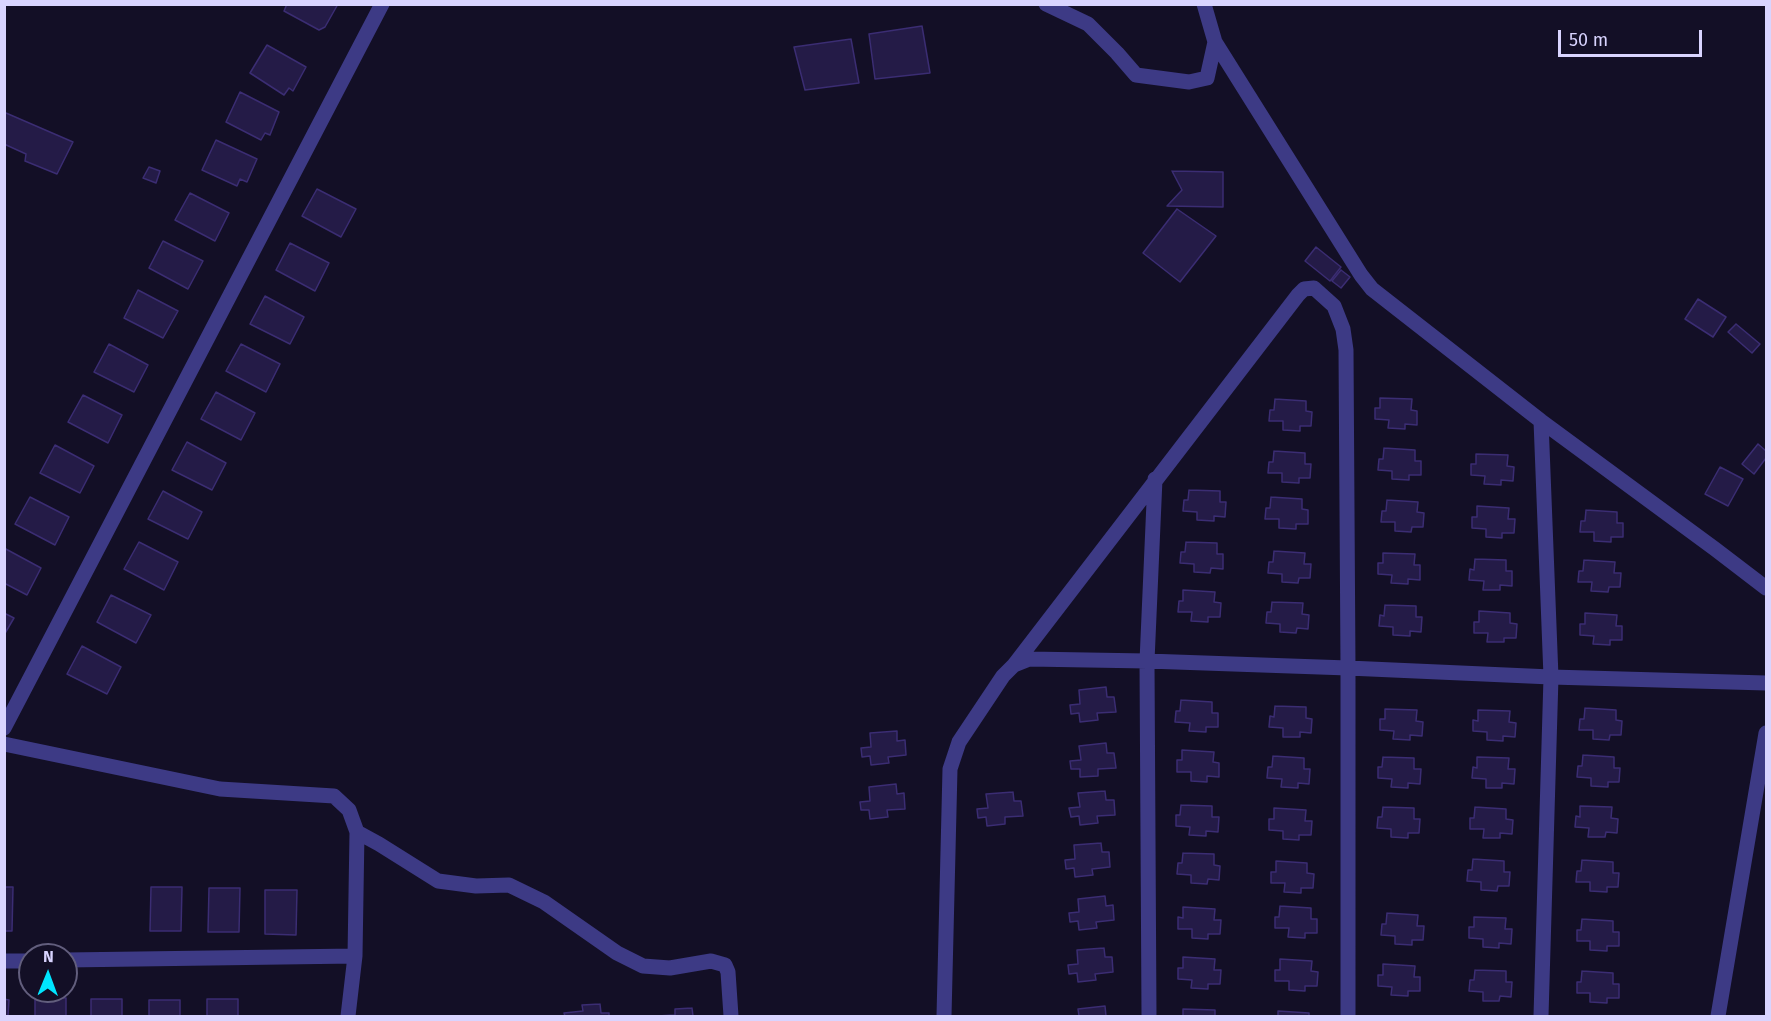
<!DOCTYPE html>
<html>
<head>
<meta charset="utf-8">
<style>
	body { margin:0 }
	#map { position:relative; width:1771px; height:1021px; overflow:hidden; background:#130f26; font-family:"Fira Sans",sans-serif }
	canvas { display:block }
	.frame { position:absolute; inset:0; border:6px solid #d9d4ff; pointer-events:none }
	.north { position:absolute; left:18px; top:943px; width:60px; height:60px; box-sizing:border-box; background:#130f26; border:2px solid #625e7d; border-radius:50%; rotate:1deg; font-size:16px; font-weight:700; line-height:24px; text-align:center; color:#d9d4ff }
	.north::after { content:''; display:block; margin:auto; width:21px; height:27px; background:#00e5ff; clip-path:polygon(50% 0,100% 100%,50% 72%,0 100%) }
	.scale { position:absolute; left:1558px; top:30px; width:144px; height:27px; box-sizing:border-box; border:3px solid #d9d4ff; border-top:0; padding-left:8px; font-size:18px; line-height:21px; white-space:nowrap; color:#d9d4ff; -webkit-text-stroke:4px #130f26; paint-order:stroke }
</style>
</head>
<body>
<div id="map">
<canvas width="1771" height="1021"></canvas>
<div class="frame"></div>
<div class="north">N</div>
<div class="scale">50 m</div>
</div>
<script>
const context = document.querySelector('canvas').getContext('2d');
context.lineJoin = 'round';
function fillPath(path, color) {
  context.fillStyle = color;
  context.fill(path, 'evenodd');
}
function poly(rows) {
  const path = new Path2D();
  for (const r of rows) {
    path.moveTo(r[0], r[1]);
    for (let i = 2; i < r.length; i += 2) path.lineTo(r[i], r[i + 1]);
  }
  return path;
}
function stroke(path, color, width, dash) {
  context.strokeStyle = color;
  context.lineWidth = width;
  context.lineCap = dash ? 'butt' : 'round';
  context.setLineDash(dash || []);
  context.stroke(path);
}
const building = poly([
	[287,4,338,4,325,27,319,30,284,11,287,4],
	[922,26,930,73,875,79,869,34,922,26],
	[851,39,859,83,805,90,794,47,851,39],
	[267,45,306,67,293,91,289,88,284,95,250,73,267,45],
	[240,92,279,112,270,135,265,133,261,140,226,122,240,92],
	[6,113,73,142,57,174,25,161,26,154,4,144,4,115,6,113],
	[216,140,257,159,247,182,240,179,237,186,202,170,216,140],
	[149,167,160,171,156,183,143,178,149,167],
	[1172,171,1223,172,1223,207,1167,206,1182,190,1172,171],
	[317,189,356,209,341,237,302,216,317,189],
	[190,193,229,213,215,241,175,220,190,193],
	[1177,209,1216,236,1180,282,1143,253,1177,209],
	[163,241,203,261,188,289,149,268,163,241],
	[290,243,329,263,315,291,276,270,290,243],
	[1316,247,1341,267,1330,281,1305,261,1316,247],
	[1341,270,1350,277,1341,288,1332,281,1341,270],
	[138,290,178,311,163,338,124,318,138,290],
	[265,296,304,317,290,344,250,324,265,296],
	[1698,299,1726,317,1713,337,1685,319,1698,299],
	[1736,324,1760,344,1752,353,1728,332,1736,324],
	[109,344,148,365,134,392,94,372,109,344],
	[241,344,280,364,266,392,226,371,241,344],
	[216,392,255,413,241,440,201,419,216,392],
	[83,395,122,415,108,443,68,422,83,395],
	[1380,398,1412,399,1411,410,1417,411,1417,425,1405,424,1405,429,1388,428,1389,420,1375,419,1375,408,1380,408,1380,398],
	[1275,399,1306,401,1306,411,1312,412,1311,426,1300,426,1300,431,1283,430,1283,421,1269,421,1270,410,1274,410,1275,399],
	[187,442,226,463,212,490,172,470,187,442],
	[1758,444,1766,451,1766,458,1754,474,1742,464,1758,444],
	[55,445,94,466,80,493,40,473,55,445],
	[1384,448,1415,450,1415,461,1421,461,1421,475,1409,475,1409,480,1392,479,1392,471,1378,470,1379,459,1383,459,1384,448],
	[1274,451,1305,453,1305,464,1311,464,1310,478,1299,478,1299,483,1282,482,1282,473,1268,473,1269,462,1273,462,1274,451],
	[1476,454,1508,455,1507,466,1514,467,1513,481,1501,480,1501,485,1484,484,1485,476,1471,475,1471,464,1476,464,1476,454],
	[1720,467,1743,479,1728,506,1705,494,1720,467],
	[1189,490,1220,491,1220,502,1226,502,1225,517,1214,516,1214,521,1197,520,1197,512,1183,511,1184,500,1188,500,1189,490],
	[163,491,202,512,188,539,148,519,163,491],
	[30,497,69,517,55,545,15,524,30,497],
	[1271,497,1302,499,1302,509,1308,510,1308,524,1296,524,1296,529,1279,528,1279,519,1265,519,1266,508,1270,508,1271,497],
	[1387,500,1418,502,1417,512,1424,513,1423,527,1412,527,1411,532,1395,531,1395,522,1381,522,1382,511,1386,511,1387,500],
	[1477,506,1509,508,1508,519,1515,519,1514,533,1502,533,1502,538,1486,537,1486,529,1472,528,1472,517,1477,517,1477,506],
	[1586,510,1617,512,1617,523,1623,523,1623,537,1611,537,1611,542,1594,541,1594,532,1580,532,1581,521,1585,521,1586,510],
	[139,542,178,562,164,590,124,569,139,542],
	[1186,542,1217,543,1217,554,1223,554,1223,569,1211,568,1210,573,1194,572,1194,564,1180,563,1181,552,1185,552,1186,542],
	[4,548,41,568,27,595,4,583,4,548],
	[1274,551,1305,553,1304,564,1311,564,1310,578,1299,578,1298,583,1282,582,1282,574,1268,573,1269,562,1273,562,1274,551],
	[1383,553,1415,554,1414,565,1420,565,1420,580,1408,579,1408,584,1391,583,1392,575,1378,574,1378,563,1383,563,1383,553],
	[1475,559,1506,560,1506,571,1512,571,1512,586,1500,585,1500,590,1483,590,1484,581,1469,580,1470,569,1474,570,1475,559],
	[1584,560,1615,562,1614,573,1621,573,1620,587,1609,587,1608,592,1591,591,1592,582,1578,582,1579,571,1583,571,1584,560],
	[1183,590,1215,592,1214,602,1221,603,1220,617,1208,617,1208,622,1191,621,1192,612,1178,612,1179,601,1183,601,1183,590],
	[111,595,151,615,136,643,97,622,111,595],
	[1272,602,1303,603,1302,614,1309,615,1308,629,1297,628,1296,633,1280,632,1280,624,1266,623,1267,612,1271,612,1272,602],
	[1385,605,1416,606,1416,617,1422,617,1421,632,1410,631,1410,636,1393,635,1393,627,1379,626,1380,615,1384,616,1385,605],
	[1479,611,1510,613,1510,623,1517,624,1516,638,1504,638,1504,642,1487,642,1488,633,1474,633,1474,622,1479,622,1479,611],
	[4,613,14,618,4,635,4,613],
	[1585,613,1617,615,1616,626,1622,626,1622,640,1610,640,1610,645,1593,644,1594,636,1580,635,1580,624,1585,624,1585,613],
	[82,646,121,667,107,694,67,674,82,646],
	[1106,687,1107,697,1114,697,1116,712,1097,713,1098,720,1080,722,1079,713,1071,714,1070,705,1080,704,1079,690,1106,687],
	[1181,700,1212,702,1212,713,1218,713,1218,727,1206,727,1206,732,1189,731,1190,723,1175,722,1176,711,1180,711,1181,700],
	[1275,706,1306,707,1306,718,1312,719,1311,733,1300,732,1300,737,1283,737,1283,728,1269,727,1270,716,1274,717,1275,706],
	[1585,708,1616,710,1616,720,1622,721,1621,735,1610,735,1609,740,1593,739,1593,730,1579,730,1580,719,1584,719,1585,708],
	[1385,709,1417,710,1416,721,1423,722,1422,736,1410,735,1410,740,1393,739,1394,731,1380,730,1380,719,1385,719,1385,709],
	[1478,710,1510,711,1509,722,1516,723,1515,737,1503,736,1503,741,1487,740,1487,732,1473,731,1473,720,1478,721,1478,710],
	[897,731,897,741,905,740,906,755,888,757,889,763,871,765,870,756,862,757,861,748,871,747,870,733,897,731],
	[1106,743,1107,753,1114,753,1116,768,1098,769,1098,776,1080,777,1080,769,1071,769,1070,761,1081,760,1079,746,1106,743],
	[1182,750,1214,752,1213,762,1219,763,1219,777,1207,776,1207,782,1191,781,1191,772,1177,772,1177,760,1182,760,1182,750],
	[1583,755,1614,757,1614,768,1620,768,1619,782,1608,782,1608,787,1591,786,1591,778,1577,777,1578,766,1582,766,1583,755],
	[1273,756,1304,758,1304,769,1310,769,1309,784,1298,783,1298,788,1281,787,1282,779,1267,778,1268,767,1272,767,1273,756],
	[1383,757,1414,758,1414,769,1421,769,1420,784,1408,783,1408,788,1391,787,1392,779,1378,778,1378,767,1382,767,1383,757],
	[1477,757,1509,758,1508,769,1515,769,1514,784,1502,783,1502,788,1486,788,1486,779,1472,778,1473,767,1477,768,1477,757],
	[896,784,897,794,904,793,905,809,887,810,888,817,870,819,869,810,861,810,860,802,870,801,869,787,896,784],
	[1105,791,1106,800,1114,800,1115,815,1097,816,1098,823,1080,825,1079,816,1071,817,1069,808,1080,807,1078,793,1105,791],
	[1013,792,1014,801,1021,801,1023,816,1005,817,1005,824,987,826,986,817,978,818,977,809,988,808,986,794,1013,792],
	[1181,805,1212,806,1212,817,1219,817,1218,832,1206,831,1206,836,1189,835,1190,827,1176,826,1176,815,1180,815,1181,805],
	[1580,806,1612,807,1611,818,1618,819,1617,833,1606,832,1605,837,1588,837,1589,828,1575,827,1576,816,1580,817,1580,806],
	[1383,807,1414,808,1414,819,1420,819,1419,833,1408,833,1408,838,1391,837,1391,829,1377,828,1378,817,1382,817,1383,807],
	[1475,807,1506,809,1506,819,1513,820,1512,834,1500,833,1500,838,1483,838,1484,829,1470,829,1470,818,1474,818,1475,807],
	[1274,808,1306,810,1305,821,1312,821,1311,835,1299,835,1299,840,1283,839,1283,831,1269,830,1269,819,1274,819,1274,808],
	[1101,843,1102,852,1109,852,1110,867,1092,869,1093,875,1075,877,1074,868,1066,869,1065,860,1075,859,1074,845,1101,843],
	[1183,853,1214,854,1214,865,1220,866,1219,880,1208,879,1207,884,1191,883,1191,875,1177,874,1178,863,1182,863,1183,853],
	[1473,859,1504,861,1504,872,1510,872,1509,886,1498,886,1497,891,1481,890,1481,882,1467,881,1468,870,1472,870,1473,859],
	[1582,860,1613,862,1613,873,1619,873,1618,887,1607,887,1607,892,1590,891,1590,882,1576,882,1577,871,1581,871,1582,860],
	[1276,861,1307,863,1307,873,1314,874,1313,888,1301,888,1301,893,1284,892,1285,883,1271,883,1271,872,1276,872,1276,861],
	[4,887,13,887,12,931,4,931,4,887],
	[151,887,182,887,181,931,150,931,151,887],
	[209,888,240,888,239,932,208,932,209,888],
	[265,890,297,890,296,935,265,934,265,890],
	[1105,896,1106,906,1113,905,1114,920,1096,922,1097,928,1079,930,1078,921,1070,922,1069,913,1079,912,1078,899,1105,896],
	[1280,906,1311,908,1311,919,1317,919,1317,933,1305,933,1305,938,1288,937,1289,928,1275,928,1275,917,1279,917,1280,906],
	[1183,907,1215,909,1214,920,1221,920,1220,934,1208,934,1208,939,1192,938,1192,929,1178,929,1178,917,1183,918,1183,907],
	[1387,913,1418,915,1417,926,1424,926,1423,940,1412,940,1412,945,1395,944,1395,936,1381,935,1382,924,1386,924,1387,913],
	[1474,917,1506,918,1505,929,1512,929,1511,944,1499,943,1499,948,1483,947,1483,939,1469,938,1469,927,1474,927,1474,917],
	[1582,919,1613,921,1613,932,1619,932,1619,946,1607,946,1607,951,1590,950,1590,941,1577,941,1577,930,1581,930,1582,919],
	[1104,948,1105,957,1112,957,1113,972,1095,974,1096,980,1078,982,1077,973,1069,974,1068,965,1078,964,1077,950,1104,948],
	[1183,957,1215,959,1214,970,1221,970,1220,984,1208,984,1208,989,1191,988,1192,980,1178,979,1178,968,1183,968,1183,957],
	[1280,959,1312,961,1311,971,1318,972,1317,986,1305,986,1305,991,1289,990,1289,981,1275,981,1275,970,1280,970,1280,959],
	[1383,964,1415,966,1414,977,1420,977,1420,991,1408,991,1408,996,1391,995,1392,987,1378,986,1378,975,1383,975,1383,964],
	[1475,970,1506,971,1506,982,1512,982,1511,997,1500,996,1499,1001,1483,1001,1483,992,1469,991,1470,980,1474,980,1475,970],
	[1582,971,1613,973,1613,984,1619,984,1619,998,1607,998,1607,1003,1590,1002,1590,993,1577,993,1577,982,1581,982,1582,971],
	[35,998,66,998,66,1016,35,1016,35,998],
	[4,999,9,1000,8,1016,4,1016,4,999],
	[91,999,122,999,122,1016,91,1016,91,999],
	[207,999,238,999,238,1016,207,1016,207,999],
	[149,1000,180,1000,180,1016,149,1016,149,1000],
	[600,1004,601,1013,609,1013,609,1016,565,1016,564,1013,583,1011,582,1005,600,1004],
	[1105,1006,1106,1016,1113,1016,1079,1016,1078,1009,1105,1006],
	[692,1008,693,1016,657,1016,675,1015,675,1009,692,1008],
	[1183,1009,1215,1010,1215,1016,1183,1016,1183,1009],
	[1278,1011,1309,1013,1309,1016,1278,1016,1278,1011]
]);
fillPath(building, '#241b47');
stroke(building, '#3b2d73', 1.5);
stroke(poly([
	[1046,4,1088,24,1117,53,1136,75,1189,82,1207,78,1215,42],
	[1204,4,1215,42,1361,275,1372,289,1541,421,1715,549,1766,588],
	[1014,665,1029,659,1147,661,1348,668,1551,677,1766,683],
	[4,728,382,4],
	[4,744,220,789,334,796,349,810,357,832,355,956,348,1016],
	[357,832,379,844,438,881,476,886,509,885,544,902,617,953,643,966,670,968,711,961,725,965,728,972,731,1016],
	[66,960,355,956],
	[4,961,30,961],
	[944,1016,950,769,959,742,1003,676,1014,665,1298,295,1304,289,1314,288,1334,306,1343,329,1346,350,1348,668,1348,1016],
	[1149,1016,1147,661,1155,479],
	[1541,1016,1551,677,1541,421],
	[1718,1016,1766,733]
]), '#3d3a85', 15);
</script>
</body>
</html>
